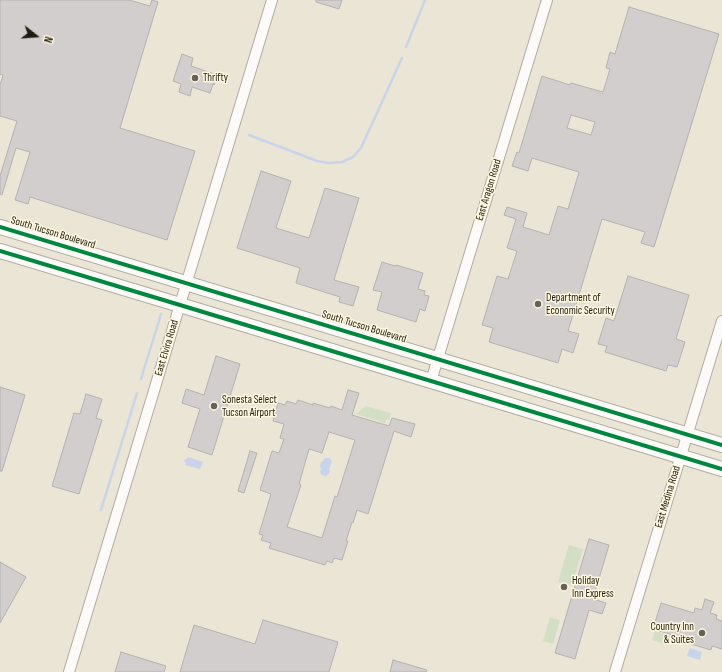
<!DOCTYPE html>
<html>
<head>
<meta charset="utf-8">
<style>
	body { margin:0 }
	#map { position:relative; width:722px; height:672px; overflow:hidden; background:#eae5d5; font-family:"Sofia Sans Condensed",sans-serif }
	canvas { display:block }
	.north { position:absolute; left:16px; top:16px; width:40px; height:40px; -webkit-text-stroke:3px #fff8df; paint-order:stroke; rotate:107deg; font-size:11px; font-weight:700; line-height:16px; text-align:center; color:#1f1c11 }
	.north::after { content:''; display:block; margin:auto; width:14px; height:18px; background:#1f1c11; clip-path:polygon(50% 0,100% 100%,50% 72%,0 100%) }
</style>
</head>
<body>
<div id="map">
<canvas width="722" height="672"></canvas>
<div class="north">N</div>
</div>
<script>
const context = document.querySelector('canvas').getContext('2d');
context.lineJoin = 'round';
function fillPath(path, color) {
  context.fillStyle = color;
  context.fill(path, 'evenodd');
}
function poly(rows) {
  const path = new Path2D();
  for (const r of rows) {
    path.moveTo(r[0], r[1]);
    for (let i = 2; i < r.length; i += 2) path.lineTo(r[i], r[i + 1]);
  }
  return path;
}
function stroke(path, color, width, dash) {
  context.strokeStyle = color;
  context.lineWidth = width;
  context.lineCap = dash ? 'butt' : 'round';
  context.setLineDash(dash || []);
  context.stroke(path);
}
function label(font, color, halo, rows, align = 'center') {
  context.font = font + ' "Sofia Sans Condensed",sans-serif';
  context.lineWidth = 3;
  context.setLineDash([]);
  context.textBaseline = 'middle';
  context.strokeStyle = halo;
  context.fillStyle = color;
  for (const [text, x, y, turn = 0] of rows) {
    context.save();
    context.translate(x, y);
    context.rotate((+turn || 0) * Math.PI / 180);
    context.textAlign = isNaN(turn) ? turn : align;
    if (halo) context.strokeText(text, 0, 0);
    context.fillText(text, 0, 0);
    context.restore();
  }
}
fillPath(poly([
	[366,406,391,413,389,420,386,419,385,423,356,414],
	[569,545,583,549,572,585,558,582],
	[550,617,560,620,553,644,543,641],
	[655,631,671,636,668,645,652,640]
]), '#d3dfc5');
fillPath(poly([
	[188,457,203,462,200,469,185,465,186,462,184,462,185,459,187,459],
	[327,458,330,458,332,461,329,470,330,471,329,474,326,476,322,475,320,472,321,469,320,466,321,462,323,461,324,459],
	[690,648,702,652,700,660,687,656]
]), '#c7d4eb');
stroke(poly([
	[406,47,425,0],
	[249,135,317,161,329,163,342,162,353,157,361,148,402,58],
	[141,379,161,314],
	[101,510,137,393]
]), '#c7d4eb', 2.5);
const building = poly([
	[0,0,129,0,150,6,152,0,158,2,120,128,195,151,167,240,30,197,28,204,15,200,30,152,16,148,2,195,0,194,0,176,17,121,0,116,0,85,3,75,0,74,0,0],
	[316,0,342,0,339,9,316,2,316,0],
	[629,7,719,34,654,247,641,243,645,232,602,219,568,331,579,334,573,353,562,349,558,363,489,342,493,328,482,325,497,276,508,279,517,251,507,248,516,219,504,215,507,207,527,213,523,227,549,235,558,206,568,209,579,172,532,158,528,171,512,166,517,152,519,153,542,76,570,85,571,83,603,92,610,69,606,68,610,52,615,54,629,7],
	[571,115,595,122,591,135,567,128,571,115],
	[182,54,193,58,191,66,217,75,214,85,213,84,210,93,192,87,190,96,179,92,181,84,173,81,182,54],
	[261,171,291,181,276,228,309,238,325,188,359,198,334,280,359,287,353,306,339,302,340,297,296,283,300,268,237,248,261,171],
	[382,262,395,266,396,265,423,273,418,289,425,291,424,295,429,296,425,311,420,309,416,322,377,310,382,292,373,290,382,262],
	[628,276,689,295,676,339,685,342,677,367,668,365,666,371,605,352,607,346,598,344,606,318,614,321,628,276],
	[216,356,240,364,212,455,188,447,200,409,182,403,186,389,204,395,216,356],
	[0,387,25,395,2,471,0,471,0,387],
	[348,390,359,393,352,415,389,426,392,418,415,424,411,437,394,431,368,514,357,510,353,523,352,522,346,541,348,541,342,560,334,558,332,563,327,561,325,565,269,548,271,543,261,540,263,535,259,534,271,494,260,490,272,451,279,453,284,439,280,438,284,424,273,421,278,403,285,405,287,401,296,404,298,400,313,405,313,403,330,408,331,406,342,410,348,390],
	[329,432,355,440,337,497,335,496,322,538,287,527,301,485,299,484,309,449,322,453,329,432],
	[86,394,102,399,96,418,102,420,79,494,52,486,74,413,80,414,86,394],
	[250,451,257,453,244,493,238,491,250,451],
	[589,539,609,545,593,599,606,603,602,614,589,610,575,659,555,653,589,539],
	[0,562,26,577,0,623,0,562],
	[705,599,714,602,710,613,717,615,716,619,722,621,722,649,712,646,711,650,681,641,682,638,653,629,661,603,694,613,695,608,702,610,705,599],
	[263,620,338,642,329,672,180,672,194,625,255,644,263,620],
	[121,652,166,666,164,672,115,672,121,652],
	[393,660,427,670,426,672,390,672,393,660]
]);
fillPath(building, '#d1cecd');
stroke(building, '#b4b2b0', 1);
const minor = poly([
	[431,381,547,0],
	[69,672,272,0],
	[615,672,722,321]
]);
const secondary = poly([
	[0,227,722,445],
	[0,251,180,305,722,469]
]);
stroke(minor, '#b0aca0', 12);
stroke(secondary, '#b0aca0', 16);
stroke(minor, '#fcfbf9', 10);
stroke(secondary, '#fcfbf9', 14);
stroke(poly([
	[0,227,722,445],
	[0,251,180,305,722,469]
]), '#00873e', 4);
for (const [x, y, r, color] of [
	[195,78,4,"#666256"],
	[538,304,4,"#666256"],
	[214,406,4,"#666256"],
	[564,587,4,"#666256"],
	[702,633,4,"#666256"]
]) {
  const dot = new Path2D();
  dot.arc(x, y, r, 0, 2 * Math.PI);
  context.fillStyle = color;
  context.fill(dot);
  stroke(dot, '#fff8df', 1.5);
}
label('11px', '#1f1c11', '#fff8df', [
	["Thrifty",203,78],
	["Department of",546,298],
	["Economic Security",546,311],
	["Sonesta Select",222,400],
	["Tucson Airport",222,413],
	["Holiday",572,581],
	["Inn Express",572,594],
	["Country Inn",694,627,"right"],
	["& Suites",694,640,"right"]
], 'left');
label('11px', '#1f1c11', '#fff8df', [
	["East Aragon Road",489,190,-73],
	["South Tucson Boulevard",53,233,17],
	["South Tucson Boulevard",364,327,17],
	["East Elvira Road",167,348,-73],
	["East Medina Road",668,497,-73]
]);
</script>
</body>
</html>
